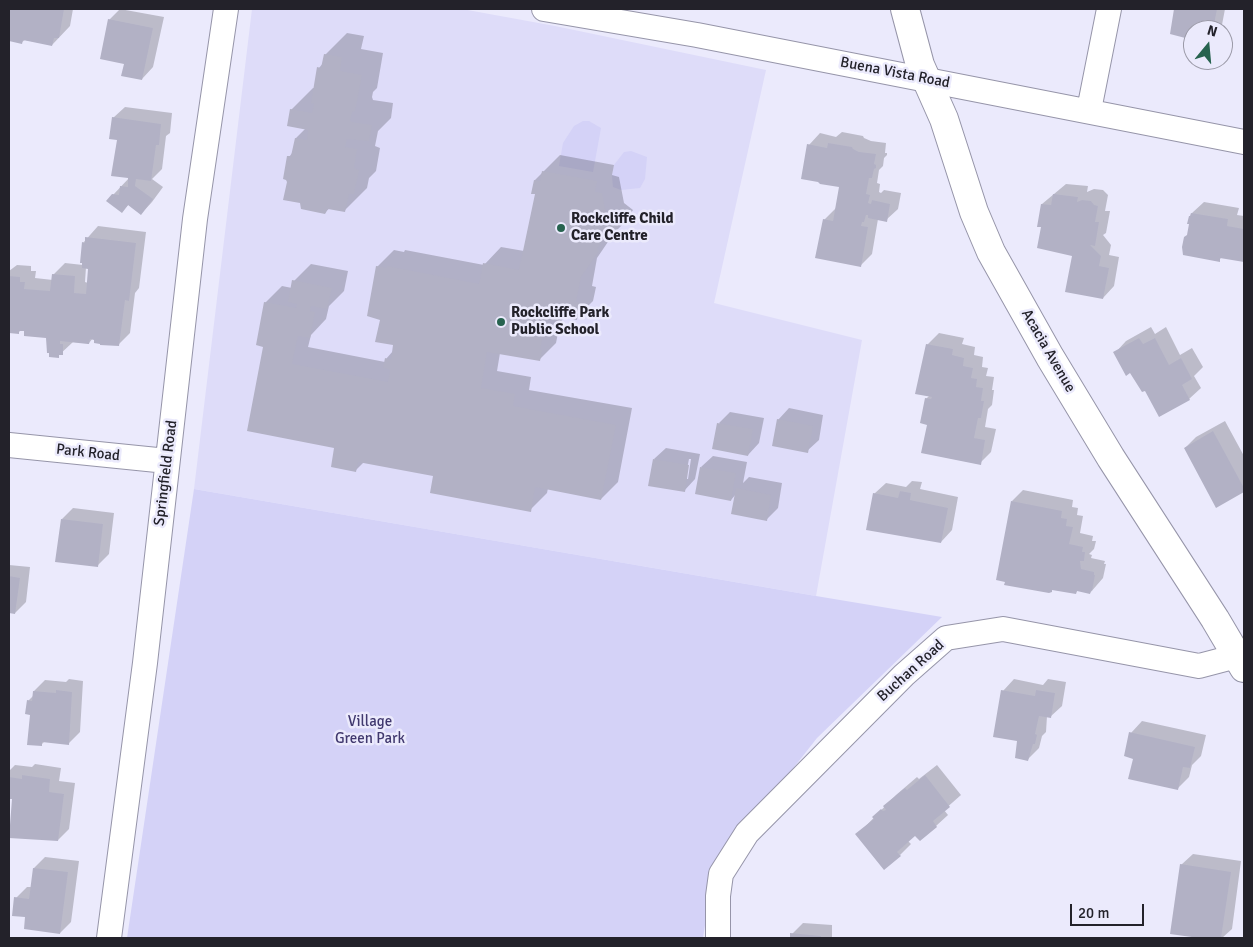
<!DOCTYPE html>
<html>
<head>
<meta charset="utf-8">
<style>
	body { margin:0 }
	#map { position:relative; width:1253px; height:947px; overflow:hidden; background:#ebeafc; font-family:Signika,sans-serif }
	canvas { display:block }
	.frame { position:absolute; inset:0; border:10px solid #23222a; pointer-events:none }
	.north { position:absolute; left:1183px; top:20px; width:50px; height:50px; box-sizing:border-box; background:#ebeafc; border:1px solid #9b9aa8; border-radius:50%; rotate:17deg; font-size:14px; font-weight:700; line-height:20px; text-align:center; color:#23222a }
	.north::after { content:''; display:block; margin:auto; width:18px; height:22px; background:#27634f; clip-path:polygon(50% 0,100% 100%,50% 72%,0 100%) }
	.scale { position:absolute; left:1070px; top:904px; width:74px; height:22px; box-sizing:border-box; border:2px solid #23222a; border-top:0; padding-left:6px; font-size:15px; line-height:18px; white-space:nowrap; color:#23222a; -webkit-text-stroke:4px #ebeafc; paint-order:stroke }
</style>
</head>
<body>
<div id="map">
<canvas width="1253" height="947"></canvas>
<div class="frame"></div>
<div class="north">N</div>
<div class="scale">20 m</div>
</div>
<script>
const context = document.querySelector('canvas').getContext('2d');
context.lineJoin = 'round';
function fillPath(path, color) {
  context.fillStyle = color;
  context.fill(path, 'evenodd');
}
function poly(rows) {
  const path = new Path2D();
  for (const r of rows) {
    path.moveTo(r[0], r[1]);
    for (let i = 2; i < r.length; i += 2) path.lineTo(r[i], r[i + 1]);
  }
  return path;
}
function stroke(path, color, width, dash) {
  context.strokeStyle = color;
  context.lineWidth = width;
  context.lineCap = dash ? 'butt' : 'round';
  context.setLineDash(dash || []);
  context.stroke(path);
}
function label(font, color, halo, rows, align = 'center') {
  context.font = font + ' Signika,sans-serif';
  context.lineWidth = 5;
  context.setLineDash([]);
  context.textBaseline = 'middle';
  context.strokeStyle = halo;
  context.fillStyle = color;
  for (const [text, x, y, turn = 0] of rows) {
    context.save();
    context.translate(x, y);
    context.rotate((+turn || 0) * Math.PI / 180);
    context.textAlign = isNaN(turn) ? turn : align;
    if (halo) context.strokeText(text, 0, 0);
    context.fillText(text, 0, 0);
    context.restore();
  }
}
fillPath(poly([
	[252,9,462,9,555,26,766,70,714,303,862,340,816,596,194,489]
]), '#dedcf9');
fillPath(poly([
	[583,121,589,121,601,128,593,172,559,166,563,143,574,126],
	[631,151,647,157,645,179,640,188,621,190,613,187,612,176,614,165,624,152],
	[194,489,816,596,942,617,817,738,714,869,703,938,127,938]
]), '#d4d2f7');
fillPath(poly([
	[9,9,73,9,70,26,52,45,25,40,22,42,9,40],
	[120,9,164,17,153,67,142,79,109,20],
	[1175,9,1225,9,1221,30,1193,30,1193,39,1171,33],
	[347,33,364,36,361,49,383,53,377,88,373,92,372,97,373,100,393,103,391,118,378,131,375,146,380,148,376,171,369,178,367,188,345,210,330,208,325,212,288,179,289,157,293,152,296,138,306,128,291,110,313,88,315,88,319,68,324,62,325,55],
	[125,107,172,113,170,133,166,136,162,169,152,179,163,187,152,202,141,214,129,204,122,212,113,195,130,177,113,118],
	[842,132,863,136,864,138,871,141,886,143,885,153,887,153,887,155,884,158,883,166,879,170,877,183,880,184,879,192,881,193,884,190,901,193,898,209,886,220,878,219,872,254,861,265,824,220,836,208,841,186,809,145,820,133,836,137],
	[560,155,614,165,612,175,619,177,624,203,633,210,625,222,614,233,597,258,592,286,596,287,593,301,576,318,569,312,561,321,558,320,556,333,558,333,556,343,539,360,500,353,497,371,531,377,529,390,632,408,618,482,601,499,548,488,547,493,530,510,435,475,364,462,356,470,336,447,265,346,265,303,282,286,292,288,294,281,311,264,348,271,344,291,329,306,326,319,311,335,308,347,385,362,386,359,393,351,395,344,381,319,377,267,394,250,404,252,405,250,484,265,501,247,524,251,536,193,533,193,535,180],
	[1066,184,1088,186,1087,192,1094,189,1103,190,1108,195,1105,211,1110,211,1106,233,1103,235,1111,245,1109,255,1119,257,1114,286,1103,298,1073,255,1042,226,1042,204],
	[1204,202,1239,208,1237,215,1244,216,1244,261,1222,257,1219,260,1188,235,1192,213],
	[98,226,146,232,139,288,135,293,130,333,119,344,93,338,89,343,73,342,58,356,48,337,25,329,21,330,18,333,9,332,9,271,17,265,31,266,31,271,36,271,35,278,53,280,53,275,65,263,83,265,83,243],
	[86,267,89,268,88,283,85,282],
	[1151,327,1155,334,1166,327,1180,355,1192,348,1203,367,1194,376,1201,388,1189,399,1160,416,1145,389,1115,353,1126,341],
	[939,333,964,338,962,344,975,347,974,355,983,357,982,367,988,368,986,376,994,377,992,390,994,390,992,405,988,409,985,427,996,429,991,452,980,463,928,424,926,399,930,395,927,345],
	[789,408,823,415,819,440,807,451,778,420],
	[730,412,764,418,759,443,748,455,719,423],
	[1225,421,1244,456,1244,491,1217,506,1185,448,1196,437],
	[666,448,700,454,695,479,684,491,654,459],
	[689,459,691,459,688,479,685,479],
	[713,456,747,462,743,483,749,477,782,483,778,508,766,520,736,494,731,500,701,467],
	[912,481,922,482,920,489,958,497,952,530,941,542,874,494,886,483,906,487],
	[1023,490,1073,500,1072,507,1078,508,1077,515,1083,516,1080,533,1093,536,1092,541,1096,541,1094,549,1089,554,1092,555,1091,558,1105,561,1104,564,1106,564,1103,578,1090,593,1078,590,1075,593,1053,589,1051,591,1012,501],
	[73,508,114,513,109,554,98,565,62,519],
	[9,565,30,567,26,602,15,613,9,612],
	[69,679,83,681,80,732,68,744,45,741,41,745,28,701,34,695,34,691,45,680,66,682],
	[1014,679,1043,685,1048,679,1066,682,1062,706,1050,717,1047,716,1046,732,1042,736,1039,748,1028,759,1018,740,1003,691],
	[1142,721,1206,735,1201,756,1192,765,1189,777,1178,788,1134,758,1131,733],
	[35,764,61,768,59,781,75,783,69,829,58,840,13,798,9,797,9,771,15,765,32,767],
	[937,765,961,795,944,810,948,815,936,826,916,834,908,841,911,844,900,855,857,835,896,795,917,777,919,779],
	[1193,854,1241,861,1232,929,1222,938,1209,938,1172,933,1181,865],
	[45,857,79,861,71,922,60,933,27,916,16,898,27,887,32,887,34,868],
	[803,923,832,925,832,938,791,938,792,934]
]), '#0003');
fillPath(poly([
	[9,9,64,9,59,38,54,38,52,46,23,40,22,44,9,41],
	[1174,9,1217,9,1213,30,1193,30,1193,40,1170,34],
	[108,19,153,28,142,80,121,76,124,64,100,59],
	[324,54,342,57,340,71,362,75,355,111,352,112,350,120,351,122,372,125,369,141,347,139,345,147,357,149,354,168,359,170,354,194,349,194,345,212,328,209,325,214,301,209,300,203,283,200,287,182,286,180,283,179,287,156,291,156,295,138,307,140,308,130,287,126,290,109,312,113,314,104,311,103,317,67,321,68],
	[112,117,161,124,159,145,156,145,151,181,136,179,135,186,153,199,141,215,128,205,122,213,106,201,112,194,119,195,120,186,128,187,128,178,111,176,117,140,109,139],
	[828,143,852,147,853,149,859,152,876,154,874,164,876,165,876,168,874,169,872,178,869,178,866,194,870,195,868,203,871,204,872,200,890,204,887,222,868,218,868,215,866,215,864,222,862,222,861,226,868,227,861,267,815,258,823,219,833,221,839,187,820,184,818,182,801,179,807,144,827,148],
	[542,171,597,181,595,192,602,193,607,219,618,227,608,241,604,238,597,249,599,251,581,277,576,302,580,303,577,320,567,318,568,314,563,313,561,322,546,319,540,350,542,350,540,361,487,352,481,388,515,394,513,406,616,425,601,500,535,487,531,512,430,493,433,476,358,462,356,472,331,467,334,448,247,431,263,347,256,345,264,302,296,308,297,304,288,302,292,280,332,288,327,309,311,306,310,311,315,312,310,338,298,336,292,364,388,382,390,371,389,369,383,368,385,358,391,360,393,345,375,342,380,320,367,316,376,266,387,268,387,266,479,284,483,263,519,270,535,194,531,194,534,180,540,181],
	[1053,194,1078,197,1077,202,1082,200,1091,201,1094,205,1098,206,1095,222,1099,222,1095,246,1090,245,1101,256,1099,266,1109,268,1103,299,1065,292,1072,256,1037,248,1041,227,1037,227,1041,204,1051,205],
	[1191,213,1228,219,1227,226,1244,229,1244,262,1220,258,1220,262,1183,255,1182,247,1184,237,1187,235,1189,224,1187,224,1189,216,1190,216],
	[85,237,136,243,129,301,125,300,119,346,100,345,100,344,94,343,94,340,90,339,89,344,88,344,60,341,60,344,63,344,63,355,59,355,59,358,49,357,49,353,47,353,46,338,24,336,24,331,19,331,19,334,9,333,9,276,20,277,20,282,25,282,24,289,50,291,52,274,75,276,74,293,86,294,88,269,82,268,82,263,80,263,82,242,85,243],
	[1139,338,1143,344,1155,338,1169,365,1181,358,1192,379,1182,385,1190,400,1159,417,1145,391,1142,392,1130,373,1126,376,1113,352],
	[926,344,953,349,952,355,964,358,963,366,973,368,971,378,977,379,976,387,983,388,981,401,984,401,981,418,978,418,974,438,985,440,981,465,921,453,927,425,920,423,925,398,931,399,932,397,915,394],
	[777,419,813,426,808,453,772,446],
	[717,423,753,429,748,456,712,449],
	[1213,431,1244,488,1244,492,1216,508,1184,448],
	[653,459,689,465,685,492,648,486],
	[700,467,736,473,731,501,695,494],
	[736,488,771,495,767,521,731,514],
	[900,491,911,493,910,500,948,508,941,543,866,530,873,493,898,498],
	[1011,501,1062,511,1061,518,1067,519,1066,526,1073,527,1069,544,1083,547,1082,552,1085,552,1084,561,1080,561,1081,569,1094,572,1094,575,1095,575,1092,591,1091,590,1090,594,1077,591,1076,594,1052,590,1052,592,1049,593,1004,585,1005,582,996,580],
	[61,519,103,524,98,567,55,562],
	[9,576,20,578,15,614,9,613],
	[56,690,72,692,69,745,42,742,42,746,27,745,30,715,25,714,27,700,32,701,33,691,56,693],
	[1001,690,1035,696,1036,690,1055,693,1051,718,1039,716,1035,734,1037,735,1035,744,1033,744,1028,761,1015,758,1017,741,993,737],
	[1129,732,1195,747,1190,768,1183,767,1178,790,1128,779,1133,759,1124,756],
	[22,775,50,779,49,792,64,794,58,841,9,838,12,799,9,799,9,777,22,779],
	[925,775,950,807,933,821,937,827,920,841,915,836,897,852,901,856,884,870,855,834,874,819,872,817,881,809,883,811,886,810,883,806,905,788,907,790],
	[1180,864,1231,872,1221,938,1199,938,1170,934],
	[33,868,68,872,60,934,24,929,25,917,12,916,14,897,29,899],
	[790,933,821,936,821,938,790,938]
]), '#b2b1c5');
const street = poly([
	[544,9,697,35,1244,142],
	[1089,110,1109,9],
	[9,445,167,461],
	[109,938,145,663,195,219,226,9],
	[718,938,718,896,721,874,747,833,904,675,946,638,1003,629,1199,666,1237,656]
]);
const secondary = poly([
	[905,9,920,65,944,119,974,212,991,252,1050,357,1111,458,1215,619,1244,668]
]);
stroke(street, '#9695a9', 26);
stroke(secondary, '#9695a9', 30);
stroke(street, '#fff', 24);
stroke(secondary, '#fff', 28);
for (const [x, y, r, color] of [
	[561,228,5,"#27634f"],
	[501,322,5,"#27634f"]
]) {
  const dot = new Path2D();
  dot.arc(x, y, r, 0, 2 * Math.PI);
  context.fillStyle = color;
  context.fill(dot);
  stroke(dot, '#ebeafc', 2);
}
label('15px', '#23222a', '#ebeafc', [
	["Buena Vista Road",895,73,11],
	["Acacia Avenue",1048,351,60],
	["Park Road",88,453,6],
	["Springfield Road",166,473,-83],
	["Buchan Road",911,671,-42]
]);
label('bold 15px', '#23222a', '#ebeafc', [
	["Rockcliffe Child",571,219],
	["Care Centre",571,236],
	["Rockcliffe Park",511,313],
	["Public School",511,330]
], 'left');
label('15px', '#41396f', '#ebeafc', [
	["Village",370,722],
	["Green Park",370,739]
]);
</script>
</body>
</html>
